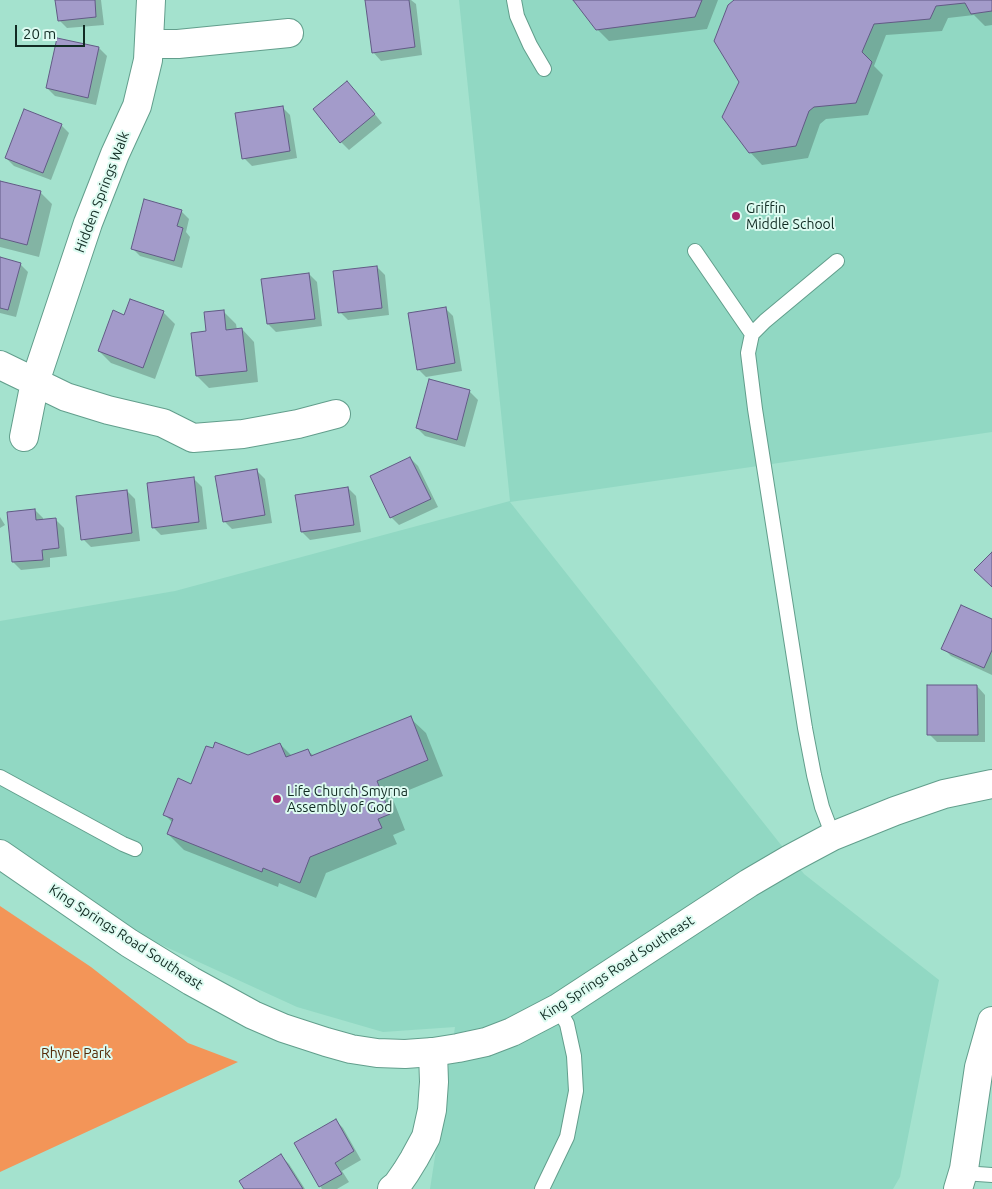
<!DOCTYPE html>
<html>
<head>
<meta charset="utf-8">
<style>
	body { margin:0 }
	#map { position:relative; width:992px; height:1189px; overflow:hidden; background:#a4e2ce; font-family:Ubuntu,sans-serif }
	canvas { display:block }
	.scale { position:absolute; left:15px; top:25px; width:70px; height:22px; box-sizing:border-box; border:2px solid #112b23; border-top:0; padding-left:6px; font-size:15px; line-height:18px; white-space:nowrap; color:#112b23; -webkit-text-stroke:4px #ddfbf1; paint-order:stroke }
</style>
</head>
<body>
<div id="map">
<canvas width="992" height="1189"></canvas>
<div class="scale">20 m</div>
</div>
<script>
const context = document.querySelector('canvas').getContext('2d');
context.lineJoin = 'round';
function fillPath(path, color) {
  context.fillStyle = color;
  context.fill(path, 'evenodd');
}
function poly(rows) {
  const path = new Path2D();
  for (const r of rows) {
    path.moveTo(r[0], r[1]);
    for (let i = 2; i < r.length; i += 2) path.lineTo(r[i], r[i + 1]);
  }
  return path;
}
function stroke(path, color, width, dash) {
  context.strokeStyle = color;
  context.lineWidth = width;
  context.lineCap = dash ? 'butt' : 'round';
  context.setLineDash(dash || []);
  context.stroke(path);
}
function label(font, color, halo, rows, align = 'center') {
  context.font = font + ' Ubuntu,sans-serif';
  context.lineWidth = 4;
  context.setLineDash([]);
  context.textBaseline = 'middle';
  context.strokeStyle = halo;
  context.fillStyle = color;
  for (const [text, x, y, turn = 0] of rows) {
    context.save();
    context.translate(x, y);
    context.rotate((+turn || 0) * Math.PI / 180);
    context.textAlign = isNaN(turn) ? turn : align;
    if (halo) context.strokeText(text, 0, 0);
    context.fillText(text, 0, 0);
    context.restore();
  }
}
fillPath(poly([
	[459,0,992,0,992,432,510,502,804,874,939,980,900,1177,893,1189,430,1189,455,1027,383,1032,297,1007,131,931,0,844,0,621,175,591,510,501]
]), '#91d8c3');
fillPath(poly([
	[0,906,91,967,188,1043,238,1062,0,1172]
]), '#f39558');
fillPath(poly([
	[57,0,101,0,104,25,67,28,59,20],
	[377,0,411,0,416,4,422,55,381,61,373,52],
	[575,0,718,0,707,29,609,41,597,29],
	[736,0,992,0,992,25,985,26,974,15,948,18,942,31,886,35,874,66,883,75,868,115,826,119,820,124,808,158,762,165,750,152,740,82],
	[99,48,107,56,96,105,55,96,47,88],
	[347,83,355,90,382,123,349,150,341,142,315,110],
	[282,107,290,115,297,158,252,166,244,158],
	[61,125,69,133,51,180,14,166,6,158],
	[0,182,40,192,52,204,39,257,0,247],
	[181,211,189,219,186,232,190,237,182,268,140,256,132,248],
	[0,258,20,264,28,272,16,317,0,313],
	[377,267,385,275,389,315,348,320,340,312],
	[309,274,317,282,322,326,276,332,268,324],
	[445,308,453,316,462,371,426,377,418,369],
	[163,312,175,324,155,379,111,363,99,351,125,316],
	[224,312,236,324,237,330,242,329,254,342,258,382,209,388,197,376,208,332],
	[430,381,470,392,478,400,465,447,425,436,417,428],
	[410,458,418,466,438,507,399,525,391,517],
	[257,471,265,479,272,523,232,529,224,521],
	[194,479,202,487,207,529,161,535,153,527],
	[348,488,356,496,361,532,310,540,302,532],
	[127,491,135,499,140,541,91,547,83,539],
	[35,510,43,518,43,521,56,520,64,528,67,556,50,558,50,567,21,570,13,562],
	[0,517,5,525,0,528],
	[992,620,992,675,951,656,943,648],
	[977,686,985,695,985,742,937,742,929,734],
	[410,718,426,733,443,776,392,797,405,830,393,835,397,844,326,873,316,898,279,883,278,887,184,850,168,834,173,823,165,815,192,785,248,757,280,744,292,756,307,750,314,756],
	[335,1120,343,1128,361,1160,342,1171,349,1182,337,1189,322,1189,295,1144],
	[281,1156,289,1164,305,1189,245,1189]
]), '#0003');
const building = poly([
	[55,0,95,0,96,17,58,21,55,0],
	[365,0,409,0,415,47,372,53,365,0],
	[573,0,702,0,695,17,596,30,573,0],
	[734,0,992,0,992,11,971,14,965,3,936,6,930,19,874,24,862,52,872,62,856,103,814,107,809,111,796,146,749,153,722,117,739,82,714,41,728,5,734,0],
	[57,38,99,47,88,98,46,88,57,38],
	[347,81,375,114,340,143,313,109,347,81],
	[283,106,290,151,242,159,235,113,283,106],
	[24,109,62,124,43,173,5,158,24,109],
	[0,181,41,191,27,245,0,238,0,181],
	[144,199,182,210,177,226,183,228,174,261,131,249,144,199],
	[0,257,21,263,8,310,0,308,0,257],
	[377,266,382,308,338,313,333,271,377,266],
	[309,273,315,319,267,324,261,279,309,273],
	[130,299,164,311,143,368,98,351,113,310,124,315,130,299],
	[446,307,455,363,417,370,408,313,446,307],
	[224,310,226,330,242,328,247,371,196,376,191,333,206,331,204,312,224,310],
	[429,379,470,390,457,440,416,428,429,379],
	[410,457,431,499,390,518,370,476,410,457],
	[257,469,265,515,223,522,215,476,257,469],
	[194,477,199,522,152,528,147,483,194,477],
	[348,487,354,525,301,532,295,495,348,487],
	[127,490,132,533,81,540,76,496,127,490],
	[35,509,36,520,56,518,59,548,42,550,43,560,12,562,7,512,35,509],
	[992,552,992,587,974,570,992,552],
	[961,605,992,619,992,650,984,668,941,649,961,605],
	[927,685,977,685,978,735,927,735,927,685],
	[411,716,428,760,377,781,390,814,378,819,382,828,310,857,300,883,263,868,262,872,167,834,173,819,163,815,178,778,191,784,206,746,213,748,215,742,248,755,280,743,286,757,308,749,311,756,411,716],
	[336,1119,354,1151,335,1163,342,1174,319,1187,294,1143,336,1119],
	[281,1154,303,1189,244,1189,239,1181,281,1154]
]);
fillPath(building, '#a39bca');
stroke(building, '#625a85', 1);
const service = poly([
	[514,0,517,16,530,45,544,69],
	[695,251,752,334],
	[0,777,123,844,135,849],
	[833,836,822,807,814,775,805,728,755,409,748,353,752,334,765,321,837,261],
	[963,1173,992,1175],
	[542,1189,567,1137,576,1091,574,1056,567,1024,558,1008]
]);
const minor = poly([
	[149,44,178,44,289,33],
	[0,365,66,397,108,410,163,423,193,438,243,434,298,424,336,414],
	[24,437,35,382,88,223,115,154,137,106,148,60,151,0],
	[392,1189,397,1185,406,1172,414,1159,426,1137,432,1110,434,1082,433,1052],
	[958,1189,964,1169,979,1067,992,1021]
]);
const tertiary = poly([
	[0,854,129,943,191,981,253,1015,283,1028,326,1042,351,1049,377,1053,405,1054,433,1052,458,1048,486,1042,512,1032,558,1008,749,883,790,859,833,836,895,811,944,794,992,784]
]);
stroke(service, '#629e8c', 16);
stroke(minor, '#629e8c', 30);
stroke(tertiary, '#629e8c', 30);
stroke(service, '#fff', 14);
stroke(minor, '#fff', 28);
stroke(tertiary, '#fff', 28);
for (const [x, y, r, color] of [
	[736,216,5,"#aa256d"],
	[277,799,5,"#aa256d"]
]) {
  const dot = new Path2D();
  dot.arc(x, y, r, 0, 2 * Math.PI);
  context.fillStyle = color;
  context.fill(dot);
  stroke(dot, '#ddfbf1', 2);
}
label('14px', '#112b23', '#ddfbf1', [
	["Hidden Springs Walk",102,192,-69],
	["King Springs Road Southeast",126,937,33],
	["King Springs Road Southeast",617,968,-33]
]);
label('14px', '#112b23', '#ddfbf1', [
	["Griffin",746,208],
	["Middle School",746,224],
	["Life Church Smyrna",287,791],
	["Assembly of God",287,807]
], 'left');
label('14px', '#552906', '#ddfbf1', [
	["Rhyne Park",76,1053]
]);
</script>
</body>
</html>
